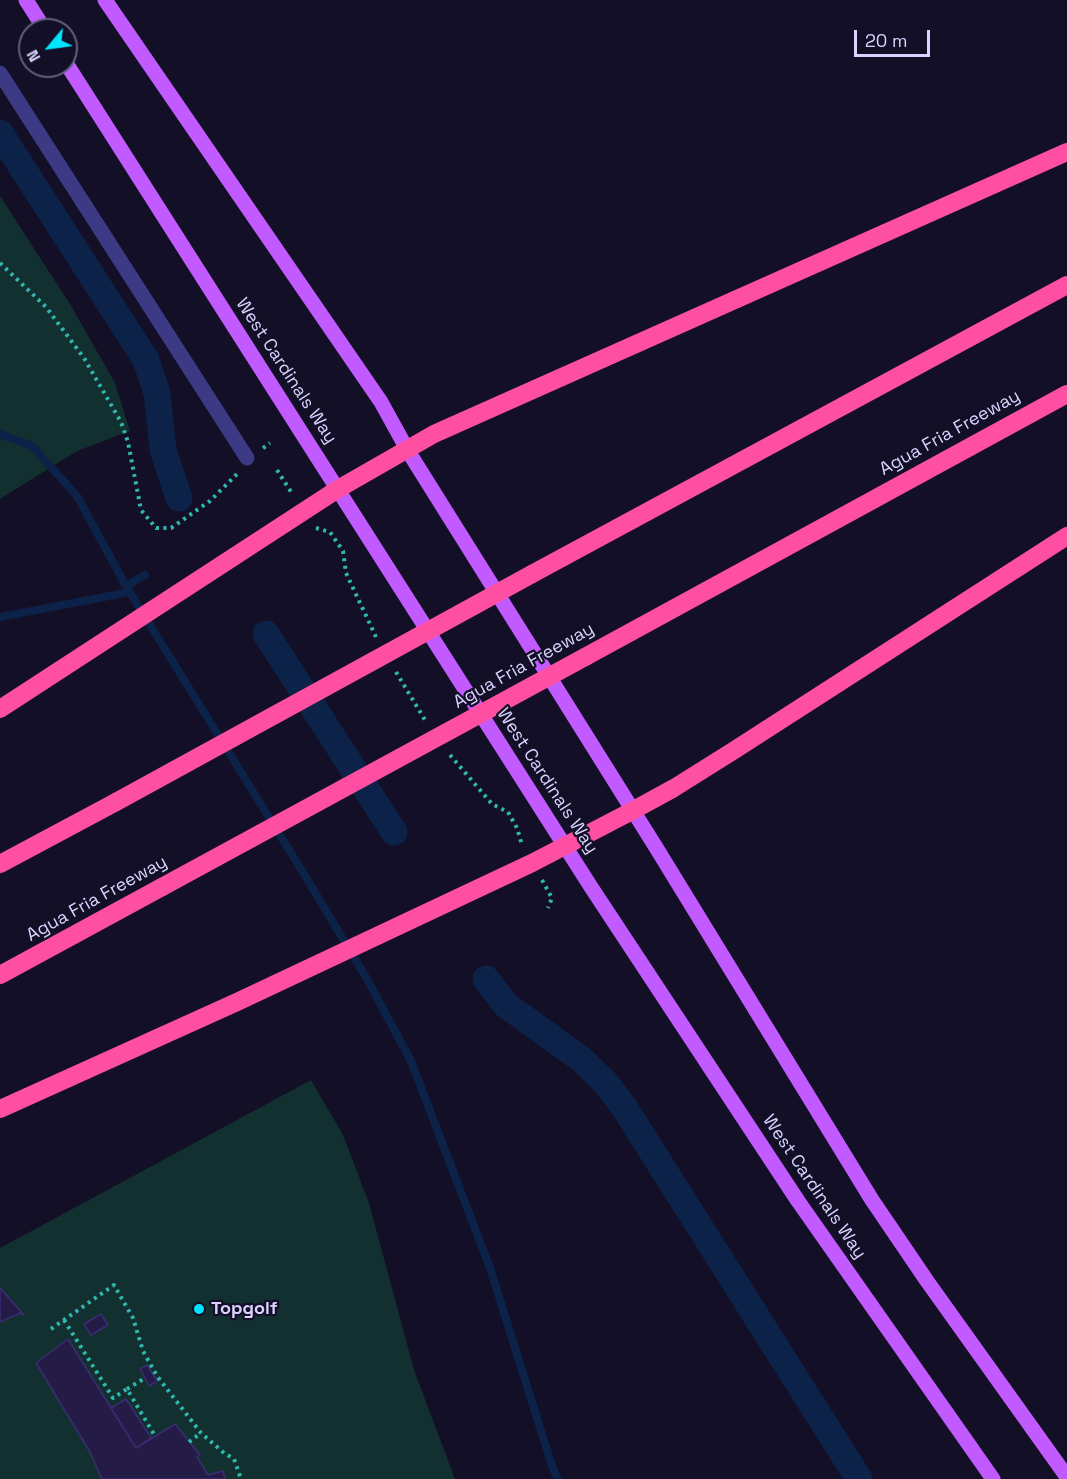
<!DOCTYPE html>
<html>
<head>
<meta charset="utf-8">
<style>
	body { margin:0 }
	#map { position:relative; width:1067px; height:1479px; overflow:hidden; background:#130f26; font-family:"Space Grotesk",sans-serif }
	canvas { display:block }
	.north { position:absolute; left:18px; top:18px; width:60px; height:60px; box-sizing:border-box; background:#130f26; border:2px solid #625e7d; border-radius:50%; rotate:241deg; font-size:16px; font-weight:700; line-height:24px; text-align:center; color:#d9d4ff }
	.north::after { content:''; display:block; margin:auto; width:21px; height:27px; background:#00e5ff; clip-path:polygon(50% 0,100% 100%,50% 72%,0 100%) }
	.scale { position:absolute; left:854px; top:30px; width:76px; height:27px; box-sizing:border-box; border:3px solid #d9d4ff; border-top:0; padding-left:8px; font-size:18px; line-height:21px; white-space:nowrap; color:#d9d4ff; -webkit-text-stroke:4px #130f26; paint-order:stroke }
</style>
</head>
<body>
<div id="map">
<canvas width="1067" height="1479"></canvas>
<div class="north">N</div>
<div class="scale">20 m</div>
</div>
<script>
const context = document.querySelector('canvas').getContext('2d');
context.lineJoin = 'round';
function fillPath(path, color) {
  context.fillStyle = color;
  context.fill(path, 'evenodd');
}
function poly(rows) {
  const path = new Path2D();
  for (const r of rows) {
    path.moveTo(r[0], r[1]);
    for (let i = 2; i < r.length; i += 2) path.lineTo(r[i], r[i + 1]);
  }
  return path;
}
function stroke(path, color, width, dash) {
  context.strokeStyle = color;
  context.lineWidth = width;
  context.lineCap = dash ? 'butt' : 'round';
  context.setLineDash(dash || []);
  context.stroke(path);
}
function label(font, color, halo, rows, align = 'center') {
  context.font = font + ' "Space Grotesk",sans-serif';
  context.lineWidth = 4.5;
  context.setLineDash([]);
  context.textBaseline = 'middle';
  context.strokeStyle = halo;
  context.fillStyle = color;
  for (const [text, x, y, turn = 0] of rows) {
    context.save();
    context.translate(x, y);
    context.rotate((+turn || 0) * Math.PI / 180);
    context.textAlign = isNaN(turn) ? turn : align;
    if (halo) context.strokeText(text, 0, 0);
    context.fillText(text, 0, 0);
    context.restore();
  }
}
fillPath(poly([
	[0,196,70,304,115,383,130,431,77,451,0,499],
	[311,1080,343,1135,369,1203,414,1370,455,1479,0,1479,0,1248]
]), '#12302f');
stroke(poly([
	[0,434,32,446,77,496,126,586,304,874,367,979,411,1061,490,1268,552,1466,558,1479],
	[126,586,145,575],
	[0,617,130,592]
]), '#0c2248', 8);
stroke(poly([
	[0,133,146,360,157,393,163,450,179,498],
	[266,634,394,832],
	[486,979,506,1005,581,1059,604,1081,624,1107,859,1479]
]), '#0c2248', 27);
const building = poly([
	[0,1288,24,1315,20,1313,0,1322,0,1288],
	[101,1314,108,1325,91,1335,84,1324,101,1314],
	[68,1339,136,1448,175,1424,200,1455,197,1457,208,1475,223,1471,225,1479,102,1479,90,1452,36,1363,68,1339],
	[147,1365,157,1381,149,1386,140,1369,147,1365],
	[126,1399,151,1438,136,1448,111,1408,126,1399]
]);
fillPath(building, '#241b47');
stroke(building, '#3b2d73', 1.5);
stroke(poly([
	[0,263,46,307,84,358,121,422,128,442,141,510,156,528,171,528,210,501,237,474],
	[263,448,270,443],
	[277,470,293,495],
	[316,528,330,532,343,551,346,573,376,637],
	[396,672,425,720],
	[450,755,492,804,508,812,517,828,522,845],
	[542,880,552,898,548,908],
	[64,1320,113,1398,127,1389,155,1436],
	[51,1329,114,1285,133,1318,143,1351,157,1376,201,1433,224,1453,234,1459,241,1479],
	[127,1389,145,1378],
	[189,1442,201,1433]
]), '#2fb8b0', 4, [3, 4.5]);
stroke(poly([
	[0,73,247,458]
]), '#3d3a85', 15);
stroke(poly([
	[26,0,45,30],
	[105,0,381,402,408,451,657,849,872,1200,927,1281,1067,1477],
	[66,63,591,887,798,1201,993,1479]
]), '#c25bff', 15);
stroke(poly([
	[532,574,1067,285],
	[585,657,1067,394],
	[0,709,338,489,434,434,1067,152],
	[0,864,116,802],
	[0,975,162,887],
	[0,1109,237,1002,532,863,632,811,674,788,733,751,1067,536]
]), '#ff4fa3', 18);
stroke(poly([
	[116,802,532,574],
	[162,887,585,657]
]), '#ff4fa3', 18);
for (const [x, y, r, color] of [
	[199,1309,6,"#00e5ff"]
]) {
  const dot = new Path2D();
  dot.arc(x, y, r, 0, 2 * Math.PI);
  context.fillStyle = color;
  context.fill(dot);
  stroke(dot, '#130f26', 2);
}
label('18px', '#d9d4ff', '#130f26', [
	["West Cardinals Way",286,371,57],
	["Agua Fria Freeway",950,433,-29],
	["Agua Fria Freeway",524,666,-29],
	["West Cardinals Way",547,781,57],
	["Agua Fria Freeway",97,899,-29],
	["West Cardinals Way",814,1187,56]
]);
label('bold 18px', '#d9d4ff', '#130f26', [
	["Topgolf",211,1309]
], 'left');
</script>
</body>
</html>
